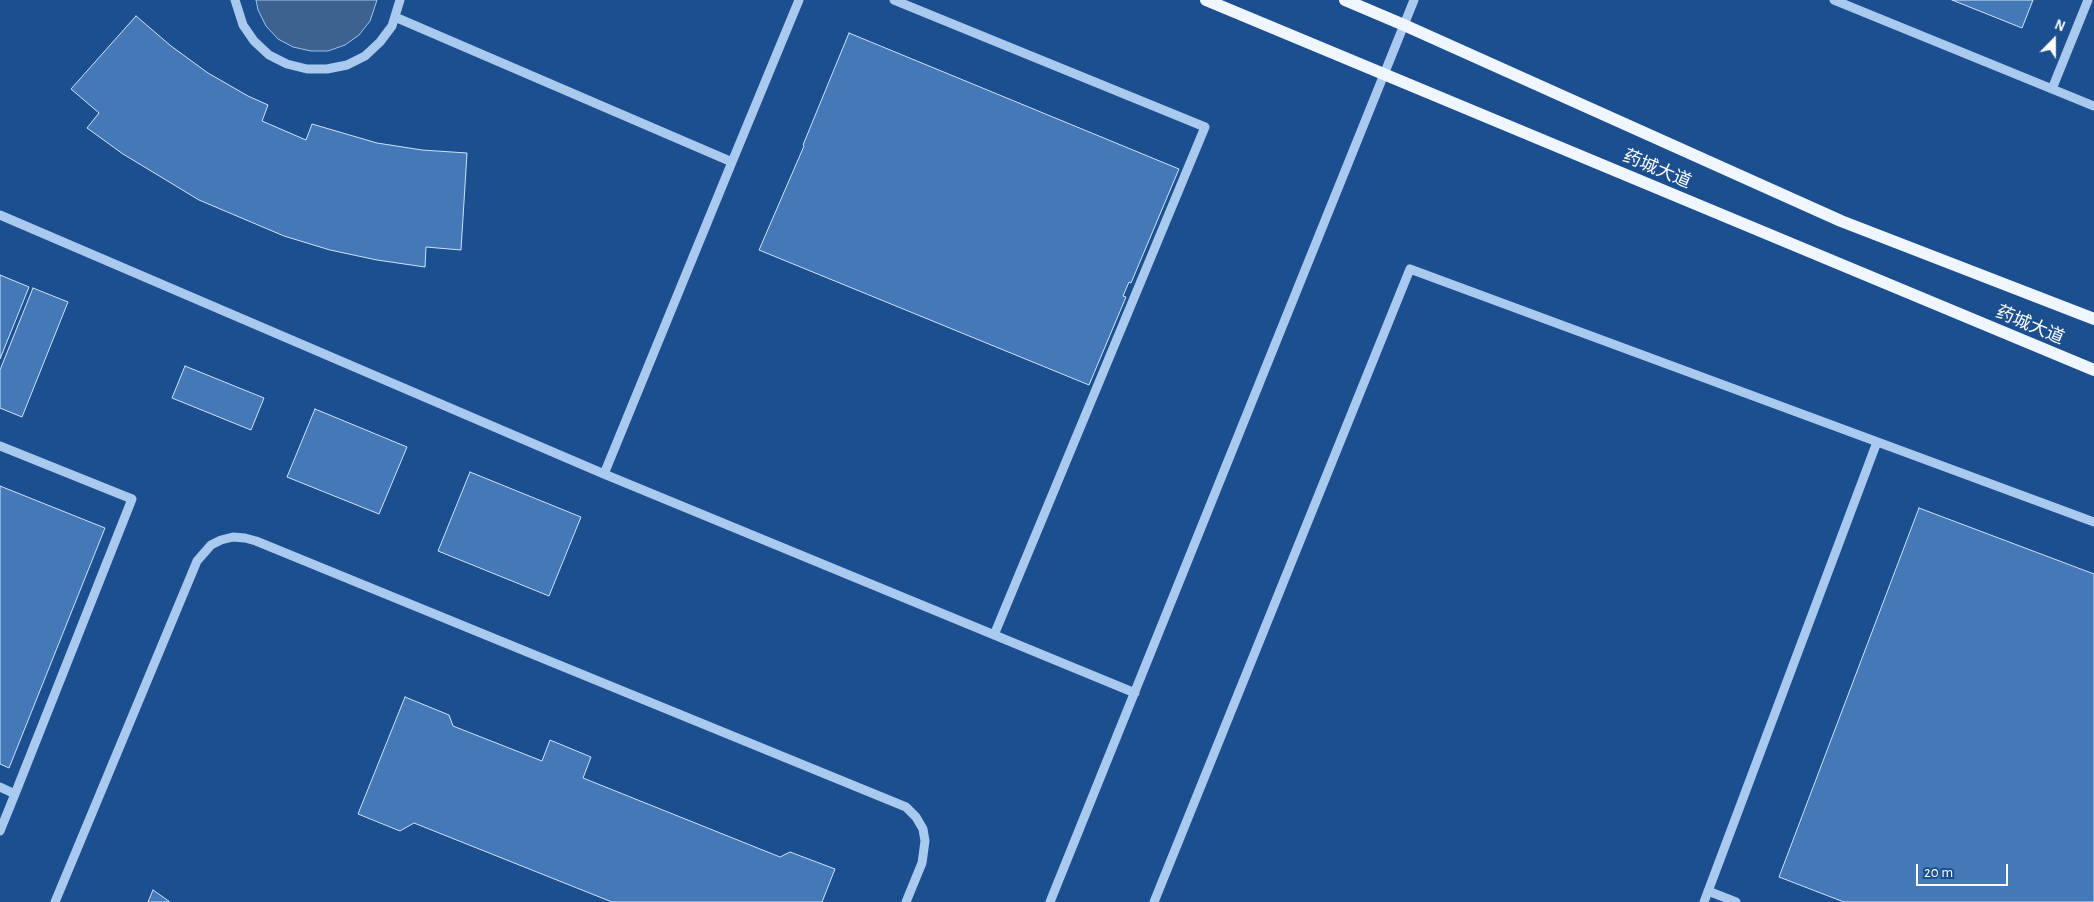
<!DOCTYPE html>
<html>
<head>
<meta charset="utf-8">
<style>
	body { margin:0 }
	#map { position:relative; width:2094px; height:902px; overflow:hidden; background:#1b4f8f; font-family:"Alegreya Sans",sans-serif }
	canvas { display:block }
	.north { position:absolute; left:2029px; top:15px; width:50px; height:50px; -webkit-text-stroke:4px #1b4f8f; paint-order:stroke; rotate:22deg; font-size:14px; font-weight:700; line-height:20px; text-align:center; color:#fff }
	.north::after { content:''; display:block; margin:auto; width:18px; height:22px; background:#fff; clip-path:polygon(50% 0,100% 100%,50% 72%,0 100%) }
	.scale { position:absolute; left:1916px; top:864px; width:92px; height:22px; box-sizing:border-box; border:2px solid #fff; border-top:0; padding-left:6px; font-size:15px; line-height:18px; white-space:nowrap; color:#fff; -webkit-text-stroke:4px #1b4f8f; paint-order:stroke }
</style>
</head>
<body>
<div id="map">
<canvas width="2094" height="902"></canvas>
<div class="north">N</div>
<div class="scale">20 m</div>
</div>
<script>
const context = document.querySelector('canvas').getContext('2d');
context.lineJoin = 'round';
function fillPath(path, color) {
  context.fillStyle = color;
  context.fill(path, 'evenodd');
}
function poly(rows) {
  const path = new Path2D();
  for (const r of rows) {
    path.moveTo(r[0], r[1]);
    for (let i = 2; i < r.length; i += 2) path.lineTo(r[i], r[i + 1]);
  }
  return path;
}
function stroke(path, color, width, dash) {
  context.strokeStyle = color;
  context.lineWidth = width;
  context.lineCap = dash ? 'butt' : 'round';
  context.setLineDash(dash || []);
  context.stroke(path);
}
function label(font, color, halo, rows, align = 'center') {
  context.font = font + ' "Alegreya Sans","Noto Sans SC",sans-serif';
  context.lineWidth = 5;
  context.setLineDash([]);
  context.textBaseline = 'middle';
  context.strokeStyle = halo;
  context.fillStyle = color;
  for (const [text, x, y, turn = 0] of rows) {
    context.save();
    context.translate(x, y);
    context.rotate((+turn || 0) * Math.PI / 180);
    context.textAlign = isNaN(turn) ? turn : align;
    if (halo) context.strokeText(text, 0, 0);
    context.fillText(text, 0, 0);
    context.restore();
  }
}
const water = poly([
	[256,0,377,0,370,21,359,35,345,45,328,51,311,51,293,47,278,39,266,26,258,10,256,0]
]);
fillPath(water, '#3c6290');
stroke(water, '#9cc4f0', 1);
const building = poly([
	[1952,0,2033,0,2022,28,1952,0],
	[136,16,171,46,208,73,248,96,268,105,262,121,306,140,312,124,377,143,422,150,467,153,461,250,426,247,425,267,377,260,330,250,284,236,199,200,123,154,87,128,99,113,71,89,136,16],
	[849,33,1179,169,1131,283,1129,282,1123,296,1126,297,1089,385,759,250,804,146,803,145,849,33],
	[0,275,29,287,0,359,0,275],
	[33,288,68,302,22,417,0,408,0,370,33,288],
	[185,366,264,398,251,430,172,398,185,366],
	[315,409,407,447,379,514,287,477,315,409],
	[470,472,581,517,549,596,438,551,470,472],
	[0,486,105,528,9,768,0,764,0,486],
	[1919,508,2094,574,2094,902,1844,902,1779,877,1919,508],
	[405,697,449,715,453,726,542,761,550,740,591,757,583,778,780,857,790,852,835,869,822,902,612,902,414,823,400,831,358,814,405,697],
	[153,890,170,902,148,902,153,890]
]);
fillPath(building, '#4478b7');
stroke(building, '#cfe3fa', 1);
stroke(poly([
	[235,0,243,25,254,41,269,55,287,64,307,69,327,69,347,65,365,56,380,42,392,26,400,0],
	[894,0,1205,127,994,635],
	[1834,0,2094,106],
	[2052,89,2088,0],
	[732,162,799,0],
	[0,215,604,474,732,162,395,17],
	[0,446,132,499,15,794,0,787],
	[604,474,1135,693],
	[0,831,15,794],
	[1708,891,1736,902],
	[55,902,197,561,211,545,221,540,233,537,245,538,256,541,906,807,916,817,923,829,925,841,922,863,906,902],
	[1050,902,1414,0],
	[1154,902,1410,269,2094,522],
	[1704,902,1877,442]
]), '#a9c9ee', 9);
stroke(poly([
	[1206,0,2094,370],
	[1345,0,1404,25,1841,221,2094,319]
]), '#f0f6ff', 12);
label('18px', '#fff', '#1b4f8f', [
	["药城大道",1657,169,23],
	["药城大道",2030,325,23]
]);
</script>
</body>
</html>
